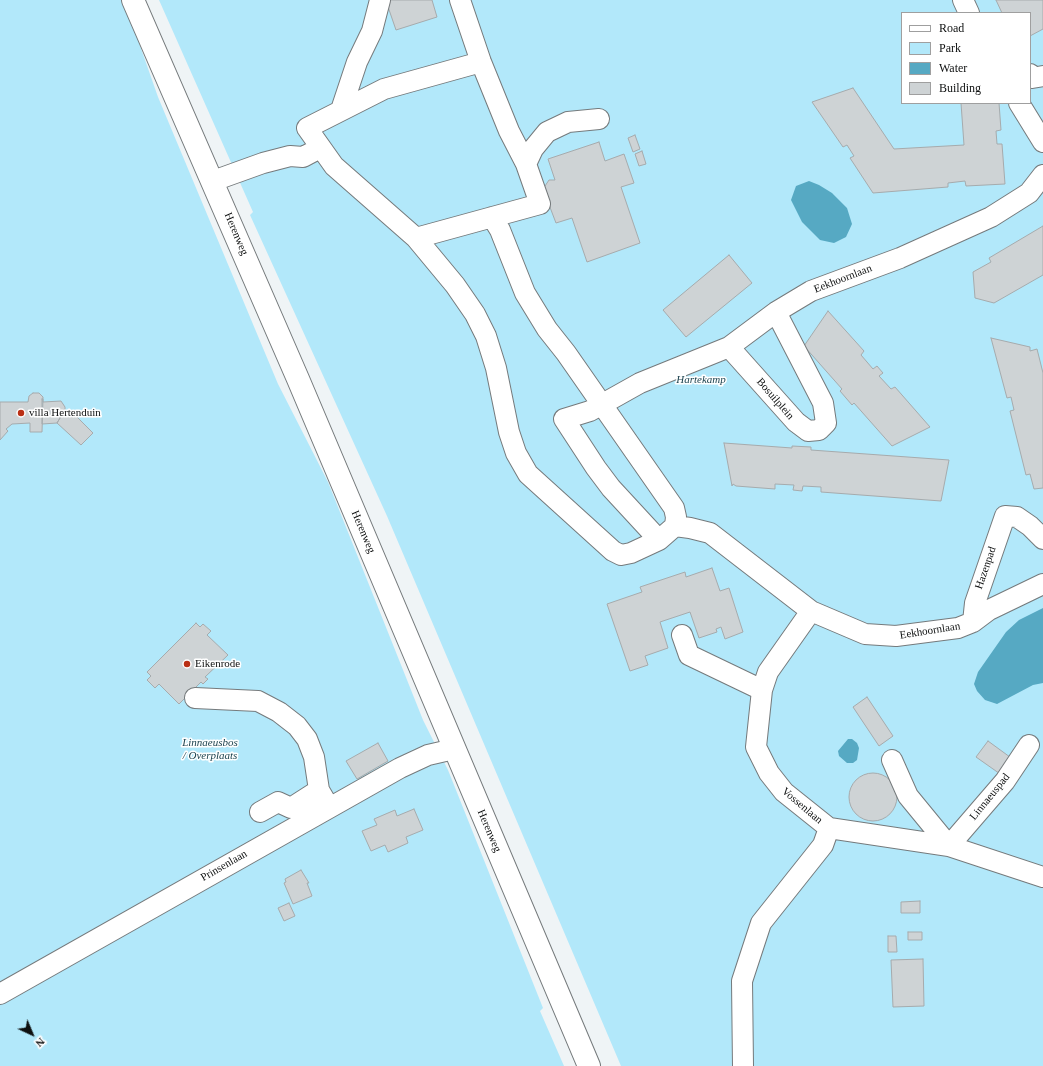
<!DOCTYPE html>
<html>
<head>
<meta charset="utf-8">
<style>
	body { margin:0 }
	#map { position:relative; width:1043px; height:1066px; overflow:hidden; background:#eff4f6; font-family:Georgia,serif }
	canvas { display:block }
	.legend { position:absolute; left:901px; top:12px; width:130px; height:92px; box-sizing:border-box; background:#fff; border:1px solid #9f9f9f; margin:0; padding:5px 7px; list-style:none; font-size:12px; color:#0e1010 }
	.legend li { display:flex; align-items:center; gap:8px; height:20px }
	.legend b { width:20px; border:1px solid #9f9f9f }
	.north { position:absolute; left:12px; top:1014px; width:40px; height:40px; -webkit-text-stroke:3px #fff; paint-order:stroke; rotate:136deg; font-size:11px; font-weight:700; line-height:16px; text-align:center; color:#0e1010 }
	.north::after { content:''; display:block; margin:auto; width:14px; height:18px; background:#0e1010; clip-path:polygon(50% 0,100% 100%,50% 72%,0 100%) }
</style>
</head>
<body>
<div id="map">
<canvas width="1043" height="1066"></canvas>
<ul class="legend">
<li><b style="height:5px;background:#fff"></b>Road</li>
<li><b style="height:11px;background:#b2e8fa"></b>Park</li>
<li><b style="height:11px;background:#56a9c3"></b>Water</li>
<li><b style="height:11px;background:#ced3d5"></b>Building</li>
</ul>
<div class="north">N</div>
</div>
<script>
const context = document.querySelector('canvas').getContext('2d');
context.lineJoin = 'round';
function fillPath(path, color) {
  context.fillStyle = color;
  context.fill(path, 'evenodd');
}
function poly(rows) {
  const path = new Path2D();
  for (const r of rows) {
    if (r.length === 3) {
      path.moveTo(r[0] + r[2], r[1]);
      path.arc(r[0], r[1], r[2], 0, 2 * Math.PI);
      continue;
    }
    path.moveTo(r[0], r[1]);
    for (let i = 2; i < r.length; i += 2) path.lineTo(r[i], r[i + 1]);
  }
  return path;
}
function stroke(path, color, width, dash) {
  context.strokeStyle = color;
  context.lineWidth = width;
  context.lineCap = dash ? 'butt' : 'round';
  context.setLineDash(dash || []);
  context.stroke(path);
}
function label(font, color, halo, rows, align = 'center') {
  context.font = font + ' Georgia,serif';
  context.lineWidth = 3;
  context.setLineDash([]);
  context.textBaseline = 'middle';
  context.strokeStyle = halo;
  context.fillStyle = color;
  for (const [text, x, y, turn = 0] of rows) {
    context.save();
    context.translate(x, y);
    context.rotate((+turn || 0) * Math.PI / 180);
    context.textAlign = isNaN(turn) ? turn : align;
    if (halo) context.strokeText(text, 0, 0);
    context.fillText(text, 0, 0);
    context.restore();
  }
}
fillPath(poly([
	[0,0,124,0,158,97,278,384,328,482,423,720,448,770,543,1008,540,1011,564,1066,0,1066],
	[159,0,1043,0,1043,1066,621,1066,387,516,250,215,253,212],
	[902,13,1030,13,1030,103,902,103]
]), '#b2e8fa');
fillPath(poly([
	[809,181,819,185,832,193,847,208,852,224,846,237,834,243,820,240,802,222,791,200,796,186],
	[1043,608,1043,683,1033,685,997,704,985,700,977,691,974,684,978,672,1006,632,1019,620],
	[848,739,852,739,857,743,859,748,857,760,853,763,847,763,839,756,838,751]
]), '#56a9c3');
const building = poly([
	[389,0,432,0,437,17,396,30,386,1,389,0],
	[996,0,1043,0,1043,29,1030,36,1030,13,1002,13,996,0],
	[853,88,894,149,964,145,961,103,999,103,1001,130,996,131,997,144,1002,144,1005,184,966,186,965,181,948,183,948,187,873,193,850,158,854,156,847,145,843,147,812,102,853,88],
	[635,135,640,149,633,152,628,138,635,135],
	[599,142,605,161,624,154,634,183,621,187,640,243,587,262,572,218,556,223,543,189,549,180,555,180,548,159,599,142],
	[642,151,646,164,639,166,635,154,642,151],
	[1043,226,1043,275,994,303,975,298,973,272,991,262,989,258,1043,226],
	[729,255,752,283,686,337,663,310,729,255],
	[828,311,864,351,861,355,873,369,877,366,883,373,879,376,891,389,895,387,930,427,892,446,854,403,852,405,840,391,842,389,804,346,828,311],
	[991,338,1030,347,1030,351,1037,349,1043,373,1043,488,1034,489,1030,474,1026,475,1010,411,1014,410,1011,397,1007,398,991,338],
	[33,393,39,393,43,397,42,432,30,432,30,423,12,424,6,429,8,431,0,440,0,402,28,402,29,396,33,393],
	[42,399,43,399,43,402,61,401,65,407,65,411,58,415,60,418,57,423,42,424,42,399],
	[63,411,69,417,73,413,93,433,81,445,57,423,60,418,58,415,63,411],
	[724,443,792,448,792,446,811,447,811,450,949,460,941,501,821,492,821,487,803,486,802,491,793,490,794,485,775,484,775,489,736,486,733,484,732,486,724,443],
	[712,568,720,591,729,588,743,632,725,639,721,627,716,629,717,632,699,638,690,612,660,622,668,648,645,656,648,665,630,671,607,604,642,592,640,587,685,572,686,577,712,568],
	[196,623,200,627,203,624,211,631,207,635,228,655,205,677,208,679,203,684,201,682,179,704,159,684,155,688,147,680,151,676,147,672,196,623],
	[867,697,893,736,879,746,853,707,867,697],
	[988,741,1014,760,1003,776,976,757,988,741],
	[378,743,388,761,357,779,346,761,378,743],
	[873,797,24],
	[414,809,423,830,406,837,408,843,388,852,385,845,371,851,362,831,377,825,374,819,395,810,397,816,414,809],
	[301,870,309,883,307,883,312,896,293,904,284,883,286,882,285,879,301,870],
	[920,901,920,913,901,913,901,902,920,901],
	[289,903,295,916,284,921,278,908,289,903],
	[908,932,922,932,922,940,908,940,908,932],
	[888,936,896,936,897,952,888,952,888,936],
	[923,959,924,1006,893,1007,891,960,923,959]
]);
fillPath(building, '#ced3d5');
stroke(building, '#a6abad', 1);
const minor = poly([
	[963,0,969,13],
	[481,62,384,89,307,128,334,166,416,238,455,285,475,314,486,336,496,368,509,432,516,453,528,474,613,551,621,555,631,553,659,540,675,526,690,528,710,533,811,611,865,634,896,636,958,628,973,622,989,610,1043,584],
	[1030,74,1032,78,1043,76],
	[1019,103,1043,142],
	[341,110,357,62,372,31,380,0],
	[526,164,533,149,547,132,568,122,599,119],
	[213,181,263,163,290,156,303,157,320,148],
	[492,217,500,230,525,293,547,329,566,353,674,508,676,517,675,526],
	[416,238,540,204,526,164,509,131,481,62,460,0],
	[729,347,796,422,808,431,819,430,826,423,823,403,776,312],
	[659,540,611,488,596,468,564,419,590,411,640,383,729,347,776,312,811,291,900,258,991,217,1029,193,1043,175],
	[973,622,975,603,1005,516,1017,517,1030,526,1043,539],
	[682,635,689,655,762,690],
	[195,698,258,701,279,712,297,726,307,739,314,757,319,790,329,807],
	[1029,745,1005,781,949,846,1043,877],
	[892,760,908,796,949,846],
	[260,812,278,802,291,808,319,790],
	[829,828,949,846],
	[0,994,400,768,428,755,454,749],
	[743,1066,742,981,761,923,823,845,829,828,784,792,769,773,756,747,762,690,768,672,811,611]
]);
const major = poly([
	[133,0,298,379,589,1066]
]);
stroke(minor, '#757a7c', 22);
stroke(major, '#757a7c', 24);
stroke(minor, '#fff', 20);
stroke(major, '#fff', 22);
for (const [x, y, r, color] of [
	[21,413,4,"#ba2f14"],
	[187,664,4,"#ba2f14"]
]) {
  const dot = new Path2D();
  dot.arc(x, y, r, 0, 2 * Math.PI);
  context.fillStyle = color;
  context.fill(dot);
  stroke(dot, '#fff', 1.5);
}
label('11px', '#0e1010', '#fff', [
	["Herenweg",236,234,67],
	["Eekhoornlaan",843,279,-21],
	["Bosuilplein",775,399,49],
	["Herenweg",363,532,67],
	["Hazenpad",986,568,-71],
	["Eekhoornlaan",930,631,-9],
	["Linnaeuspad",990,797,-51],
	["Vossenlaan",802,806,40],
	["Herenweg",489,831,67],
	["Prinsenlaan",224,866,-30]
]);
label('italic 11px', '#1c424e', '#fff', [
	["Hartekamp",701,380],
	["Linnaeusbos",210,743],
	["/ Overplaats",210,756]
]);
label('11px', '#0e1010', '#fff', [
	["villa Hertenduin",29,413],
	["Eikenrode",195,664]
], 'left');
</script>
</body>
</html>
